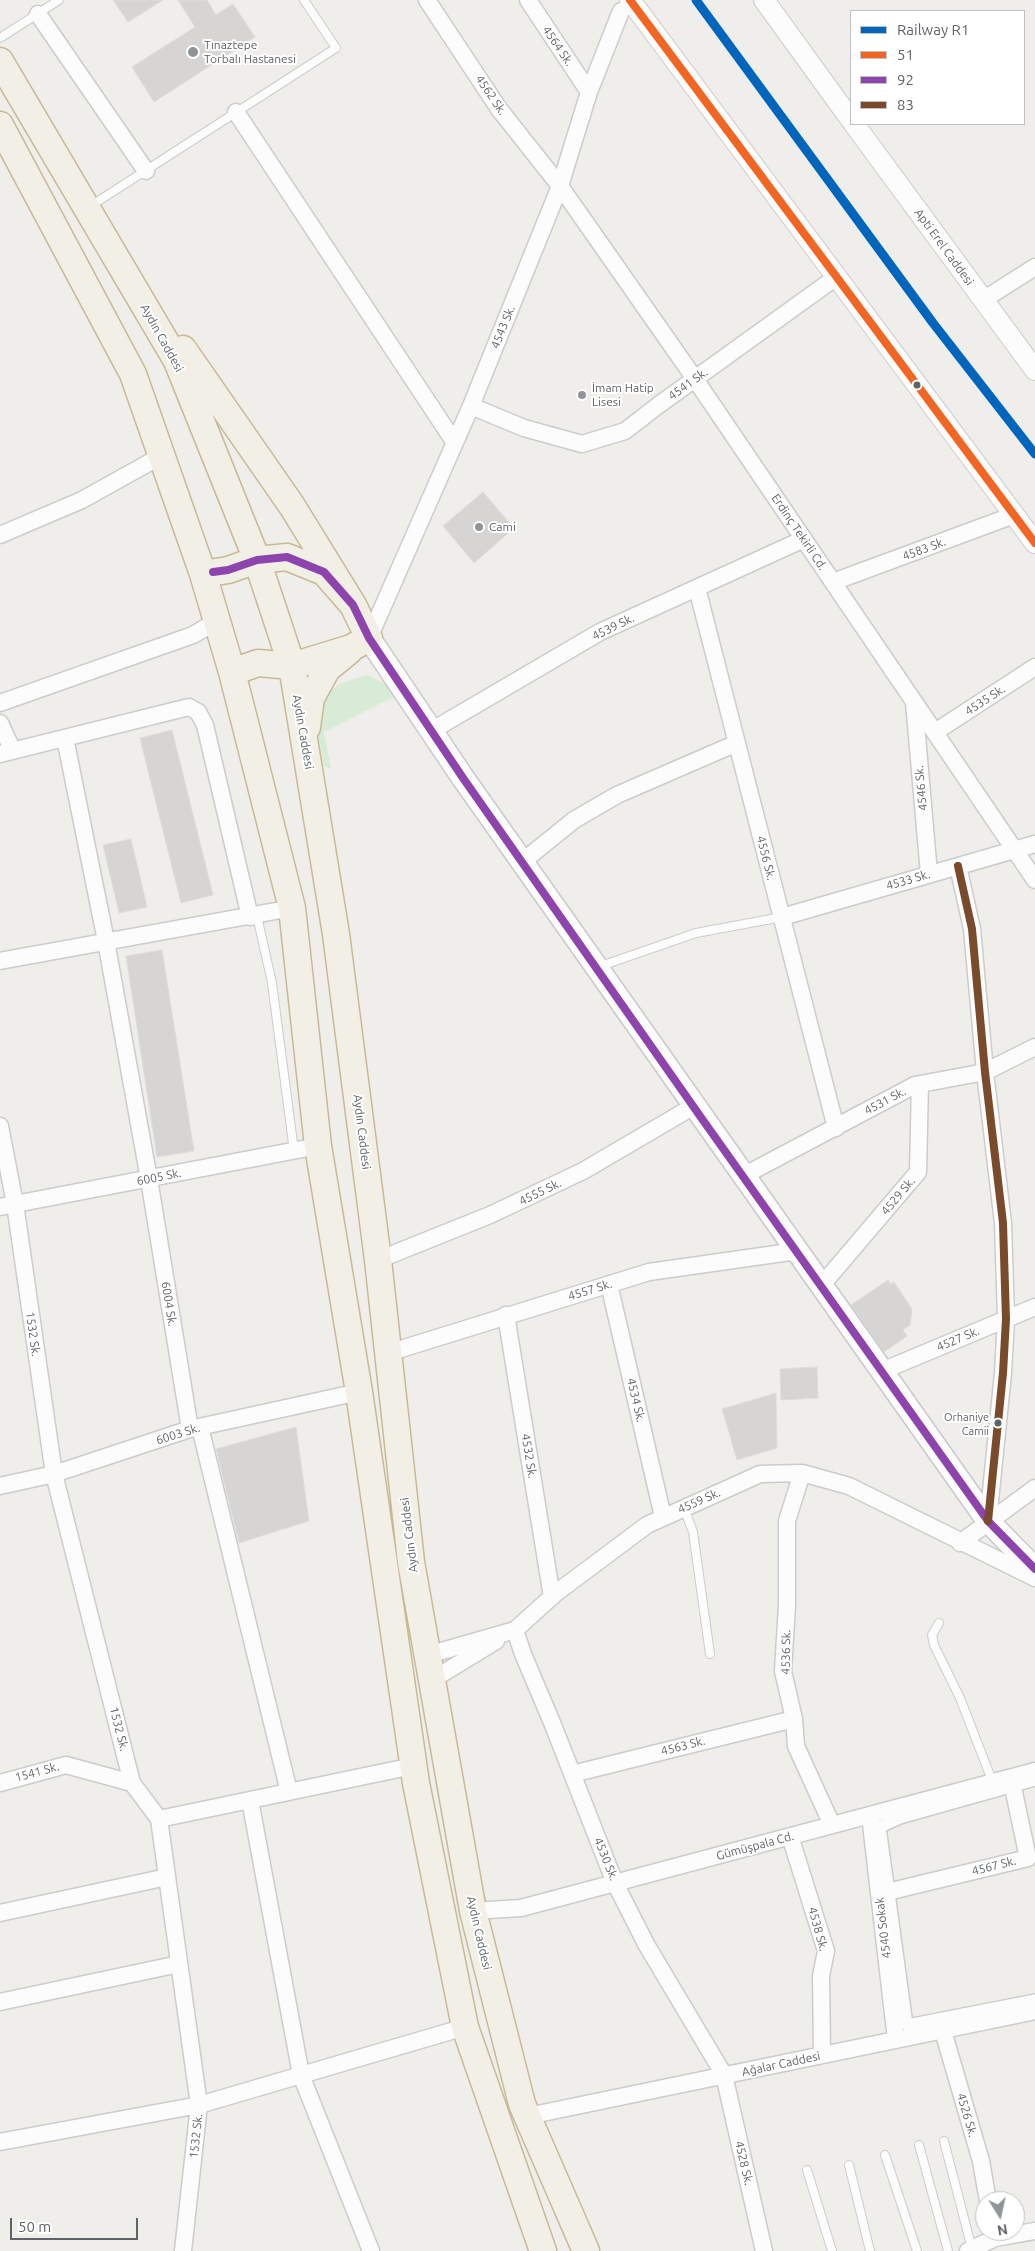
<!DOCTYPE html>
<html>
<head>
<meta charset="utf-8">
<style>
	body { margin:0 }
	#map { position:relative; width:1035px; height:2251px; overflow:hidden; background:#efeeea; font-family:Ubuntu,sans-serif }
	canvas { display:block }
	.legend { position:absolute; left:850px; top:10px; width:175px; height:115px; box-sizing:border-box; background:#fff; border:1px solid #bfc1c3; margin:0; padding:6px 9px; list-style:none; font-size:15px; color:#5f6368 }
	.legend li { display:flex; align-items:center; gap:10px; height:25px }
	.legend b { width:25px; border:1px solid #bfc1c3 }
	.north { position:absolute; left:975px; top:2191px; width:50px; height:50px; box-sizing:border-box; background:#fff; border:1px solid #bfc1c3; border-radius:50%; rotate:170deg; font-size:14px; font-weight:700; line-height:20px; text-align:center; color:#5f6368 }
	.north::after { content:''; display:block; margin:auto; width:18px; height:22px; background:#919496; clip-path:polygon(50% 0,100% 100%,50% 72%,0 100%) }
	.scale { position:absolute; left:10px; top:2218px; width:128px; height:22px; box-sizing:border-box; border:2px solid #5f6368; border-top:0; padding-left:6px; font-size:15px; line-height:18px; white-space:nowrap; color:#5f6368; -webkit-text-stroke:4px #fff; paint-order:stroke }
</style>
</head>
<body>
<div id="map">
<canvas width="1035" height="2251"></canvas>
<ul class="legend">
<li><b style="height:6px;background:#0065bd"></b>Railway R1</li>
<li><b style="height:6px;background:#f26522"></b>51</li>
<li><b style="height:6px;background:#8e44ad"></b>92</li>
<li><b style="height:6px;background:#7a4b2a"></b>83</li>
</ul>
<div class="north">N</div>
<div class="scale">50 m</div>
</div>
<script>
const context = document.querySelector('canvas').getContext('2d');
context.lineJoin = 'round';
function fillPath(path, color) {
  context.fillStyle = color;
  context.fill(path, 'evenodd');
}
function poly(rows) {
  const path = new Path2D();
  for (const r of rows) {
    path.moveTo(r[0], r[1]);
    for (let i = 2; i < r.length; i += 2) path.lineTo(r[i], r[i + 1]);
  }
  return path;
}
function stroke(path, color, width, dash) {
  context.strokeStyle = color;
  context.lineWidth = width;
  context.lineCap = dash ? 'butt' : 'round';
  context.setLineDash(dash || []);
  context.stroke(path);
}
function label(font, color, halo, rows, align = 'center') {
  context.font = font + ' Ubuntu,sans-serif';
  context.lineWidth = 4;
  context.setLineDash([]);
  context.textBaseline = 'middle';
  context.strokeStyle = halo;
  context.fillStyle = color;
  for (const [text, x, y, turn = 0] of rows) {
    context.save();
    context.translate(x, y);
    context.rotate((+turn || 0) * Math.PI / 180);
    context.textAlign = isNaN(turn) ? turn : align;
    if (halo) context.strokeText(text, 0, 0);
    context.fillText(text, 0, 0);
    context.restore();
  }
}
fillPath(poly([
	[367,675,386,684,395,696,324,732,331,769,324,766,317,730,323,698,339,684]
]), '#d8ebd6');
const building = poly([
	[113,0,163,0,128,22,113,0],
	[178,0,207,0,216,15,233,4,255,37,154,102,132,67,195,27,178,0],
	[483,492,514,528,474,563,443,526,483,492],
	[172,730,213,895,181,903,140,738,172,730],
	[131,839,147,907,119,913,103,845,131,839],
	[162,950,194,1151,157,1157,126,956,162,950],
	[888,1280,891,1284,894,1282,912,1309,910,1325,903,1330,907,1336,884,1352,851,1305,888,1280],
	[817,1367,818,1398,781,1400,780,1369,817,1367],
	[776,1393,777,1448,737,1460,722,1409,776,1393],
	[296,1427,309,1521,239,1543,216,1449,296,1427]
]);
fillPath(building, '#d6d5d3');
stroke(building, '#deddd9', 1);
const service = poly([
	[0,38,59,0],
	[89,207,336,48,304,0],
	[257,916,272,983,294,1151],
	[598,967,696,933,782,917],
	[684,1508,693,1532,710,1654],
	[939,1623,932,1635,934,1645,960,1698,993,1783],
	[944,2141,972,2249],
	[919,2145,948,2251],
	[885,2155,917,2251],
	[849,2165,870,2251],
	[807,2170,832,2251]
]);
const pedestrian = poly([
	[1035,1780,900,1818,880,1827,907,2025,1035,2000]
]);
const minor = poly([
	[427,0,499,109,560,186,695,379,1035,880],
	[528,0,589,92],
	[38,14,146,171],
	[236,112,455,443],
	[983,300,1035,267],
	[471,406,524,428,582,444,625,431,660,404,835,278],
	[0,535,82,500,161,456],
	[833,582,1014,515],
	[697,588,836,1128],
	[369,638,471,406,560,186,589,92,621,11],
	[914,702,929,874],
	[0,703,193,635,217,621],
	[0,723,13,751],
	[431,731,600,632,804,539],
	[935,732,1035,667],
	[65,738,106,941,149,1179,190,1429],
	[0,754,189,707,198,712,205,725,250,917],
	[522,862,574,820,617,795,737,743],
	[958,866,972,929,985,1072,1003,1223,1006,1319,1003,1373,988,1521],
	[782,917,1035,844],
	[0,961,292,908],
	[0,1126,15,1204,54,1474,132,1783,159,1819,199,2105,183,2251],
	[743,1176,915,1085,985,1072,1035,1047],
	[0,1207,318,1146],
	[378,1260,490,1215,583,1171,694,1106],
	[609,1284,663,1517],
	[821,1286,918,1172,920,1084],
	[506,1315,552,1597],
	[388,1353,649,1272,797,1251],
	[882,1371,1035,1307],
	[200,1427,289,1792],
	[802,1473,787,1521,787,1605,783,1671,794,1719,796,1746,832,1825],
	[0,1486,54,1474,190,1429,359,1392],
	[960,1543,1035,1488],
	[515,1630,523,1654,553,1725,615,1883,646,1944,724,2075,764,2251],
	[428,1655,515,1630,556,1593,647,1525,760,1474,802,1473,849,1486,1035,1578],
	[432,1680,496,1641],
	[572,1774,794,1719],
	[0,1783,66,1765,132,1783],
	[250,1800,301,2075,371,2251],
	[870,1815,896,2040],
	[159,1819,413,1766],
	[790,1836,826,1951,821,1976,822,2055],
	[879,1894,1028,1858,1011,1778],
	[473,1911,521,1908,1035,1771],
	[0,1913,167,1877],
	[0,2002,179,1964],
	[943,2031,981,2161,988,2201],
	[528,2116,1035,2011],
	[0,2142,199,2105,465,2027],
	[968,2251,995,2238,1035,2231]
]);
const tertiary = poly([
	[630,0,1035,543],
	[764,0,851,120],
	[854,124,1035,370]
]);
const secondary = poly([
	[369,638,463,778,988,1521,1035,1569]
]);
const trunk = poly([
	[0,61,177,361,257,560,292,666,336,934,378,1260,411,1562,473,1911,522,2104,586,2251],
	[0,125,133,374,203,574,232,672,292,908,318,1146,359,1392,416,1783,465,2027,543,2251],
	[183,349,292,506,353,605],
	[203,574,228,570,257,560,287,557,324,572,353,605,369,638,351,648,292,666,258,663,232,672],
	[307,727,311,698,327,669,349,651]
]);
stroke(service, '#cbcccc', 10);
stroke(pedestrian, '#cbcccc', 14);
stroke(minor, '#cbcccc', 19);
stroke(tertiary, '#cbcccc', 22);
stroke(secondary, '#cacacb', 25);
stroke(trunk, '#c8b996', 29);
stroke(service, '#fdfcfc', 8);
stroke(pedestrian, '#fdfcfc', 11);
stroke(minor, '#fdfcfc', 16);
stroke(tertiary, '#fdfcfc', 20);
stroke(secondary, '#fdfcfc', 22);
stroke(trunk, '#f2f0e6', 26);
stroke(poly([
	[630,0,1035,543]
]), '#f26522', 8);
stroke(poly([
	[213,572,228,570,257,560,287,557,324,572,353,605,369,638,463,778,700,1116,988,1521,1035,1569]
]), '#8e44ad', 8);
stroke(poly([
	[958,866,972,929,985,1072,1003,1223,1006,1319,1003,1373,988,1521]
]), '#7a4b2a', 8);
stroke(poly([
	[696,0,933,323,1035,454]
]), '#0065bd', 9);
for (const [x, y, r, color] of [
	[193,52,6,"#919496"],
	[917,385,4.5,"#5f6368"],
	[582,395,5,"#919496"],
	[479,527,5,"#919496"],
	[998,1423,4.5,"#5f6368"]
]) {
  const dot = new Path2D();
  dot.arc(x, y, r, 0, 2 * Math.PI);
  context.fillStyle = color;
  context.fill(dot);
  stroke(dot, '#fff', 2);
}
label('11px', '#5f6368', '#fff', [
	["Orhaniye",989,1417],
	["Camii",989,1431]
], 'right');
label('12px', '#5f6368', '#fff', [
	["Tınaztepe",204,45],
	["Torbalı Hastanesi",204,59],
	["İmam Hatip",592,388],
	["Lisesi",592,402],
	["Cami",489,527]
], 'left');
label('12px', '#5f6368', '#fff', [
	["4564 Sk.",558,46,56],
	["4562 Sk.",491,95,56],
	["Apti Erel Caddesi",944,247,54],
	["4543 Sk.",503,327,-68],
	["Aydın Caddesi",162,338,61],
	["4541 Sk.",688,384,-36],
	["Erdinç Tekirli Cd.",799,532,56],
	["4583 Sk.",924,549,-20],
	["4539 Sk.",613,627,-26],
	["4535 Sk.",985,700,-33],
	["Aydın Caddesi",303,732,80],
	["4546 Sk.",921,788,-95],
	["4556 Sk.",766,858,76],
	["4533 Sk.",908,880,-16],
	["4531 Sk.",885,1101,-28],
	["Aydın Caddesi",362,1132,83],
	["6005 Sk.",159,1177,-11],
	["4555 Sk.",540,1192,-26],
	["4529 Sk.",898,1196,-50],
	["4557 Sk.",590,1290,-17],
	["6004 Sk.",169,1304,81],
	["1532 Sk.",33,1334,82],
	["4527 Sk.",958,1339,-23],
	["4534 Sk.",636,1400,77],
	["6003 Sk.",178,1434,-17],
	["4532 Sk.",529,1456,81],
	["4559 Sk.",699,1501,-24],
	["Aydın Caddesi",409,1535,-97],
	["4536 Sk.",786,1652,-89],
	["1532 Sk.",119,1729,76],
	["4563 Sk.",683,1746,-14],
	["1541 Sk.",37,1772,-15],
	["Gümüşpala Cd.",755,1846,-15],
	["4530 Sk.",606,1859,68],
	["4567 Sk.",994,1866,-14],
	["4540 Sokak",883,1928,-97],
	["4538 Sk.",818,1929,75],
	["Aydın Caddesi",479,1933,77],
	["Ağalar Caddesi",781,2064,-12],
	["4526 Sk.",967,2115,74],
	["1532 Sk.",196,2136,-84],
	["4528 Sk.",744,2163,77]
]);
</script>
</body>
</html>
